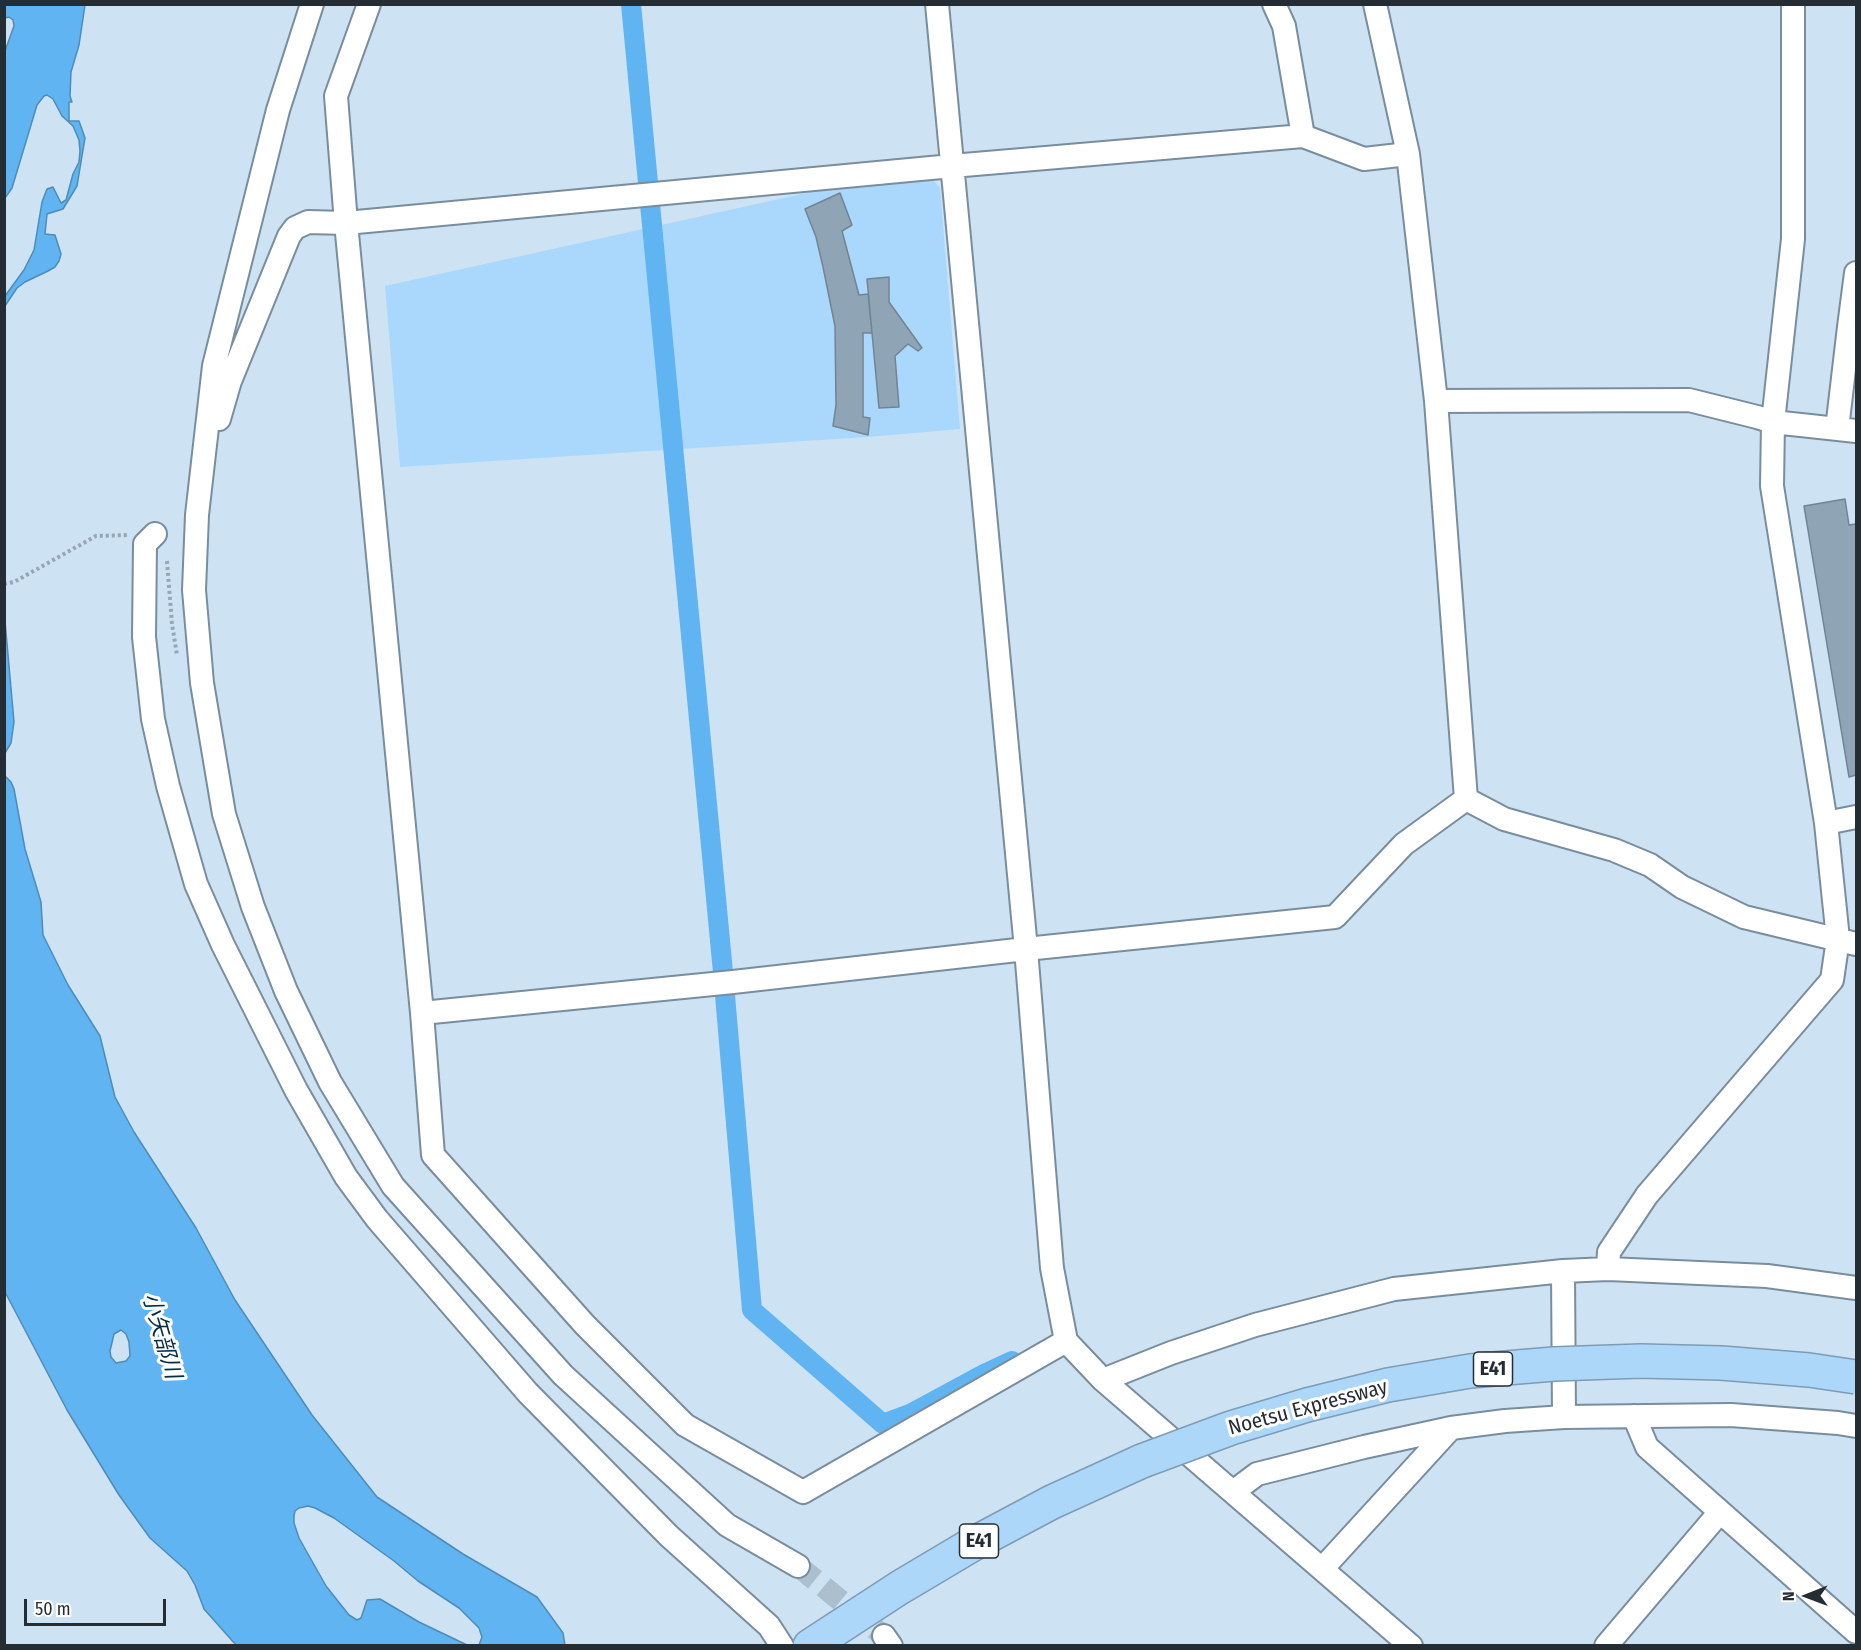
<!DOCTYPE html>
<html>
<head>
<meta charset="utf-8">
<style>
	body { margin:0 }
	#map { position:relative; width:1861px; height:1650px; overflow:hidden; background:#cde3f4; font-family:"Fira Sans Condensed",sans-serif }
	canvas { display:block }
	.frame { position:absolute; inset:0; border:6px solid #252d34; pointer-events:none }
	.north { position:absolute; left:1777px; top:1566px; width:60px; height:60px; -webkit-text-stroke:4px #fff; paint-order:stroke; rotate:269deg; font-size:16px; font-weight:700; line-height:24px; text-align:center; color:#252d34 }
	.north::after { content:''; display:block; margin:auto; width:21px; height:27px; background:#252d34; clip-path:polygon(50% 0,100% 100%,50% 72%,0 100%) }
	.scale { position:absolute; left:24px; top:1599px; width:142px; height:27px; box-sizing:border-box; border:3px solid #252d34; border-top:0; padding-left:8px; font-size:18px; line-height:21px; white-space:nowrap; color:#252d34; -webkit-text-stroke:4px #fff; paint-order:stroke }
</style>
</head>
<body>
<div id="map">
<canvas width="1861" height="1650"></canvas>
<div class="frame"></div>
<div class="north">N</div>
<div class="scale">50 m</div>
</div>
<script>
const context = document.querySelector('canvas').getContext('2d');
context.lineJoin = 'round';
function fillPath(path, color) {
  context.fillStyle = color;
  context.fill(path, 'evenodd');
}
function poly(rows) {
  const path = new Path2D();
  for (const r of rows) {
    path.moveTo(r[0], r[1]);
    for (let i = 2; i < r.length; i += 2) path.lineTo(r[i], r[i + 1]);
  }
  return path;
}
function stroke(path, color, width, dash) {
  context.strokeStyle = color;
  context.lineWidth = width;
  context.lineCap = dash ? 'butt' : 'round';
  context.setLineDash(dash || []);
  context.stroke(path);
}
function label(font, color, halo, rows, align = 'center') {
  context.font = font + ' "Fira Sans Condensed","Noto Sans JP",sans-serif';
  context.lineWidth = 6;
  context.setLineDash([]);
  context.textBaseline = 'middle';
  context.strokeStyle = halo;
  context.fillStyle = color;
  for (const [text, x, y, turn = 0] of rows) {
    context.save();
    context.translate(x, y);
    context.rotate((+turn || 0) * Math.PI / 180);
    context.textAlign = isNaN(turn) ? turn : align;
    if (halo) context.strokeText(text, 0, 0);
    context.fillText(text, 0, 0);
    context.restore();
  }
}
fillPath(poly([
	[933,180,940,188,960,429,868,437,400,467,385,286,815,191]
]), '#aad8fc');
const water = poly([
	[5,4,85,5,79,45,71,72,70,96,72,102,69,102,69,121,79,121,85,138,77,186,63,209,47,214,45,234,55,235,61,254,59,261,55,267,48,271,25,282,17,288,5,306,5,296,24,270,34,250,42,202,47,189,53,187,61,203,66,200,73,174,79,162,80,151,79,140,73,126,62,116,53,99,47,95,44,96,37,105,12,188,5,198,5,51,14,26,13,20,9,17,5,18,5,4],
	[4,610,14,722,11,743,5,753,4,610],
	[5,776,11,782,14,789,25,849,41,902,43,935,68,985,100,1036,115,1097,134,1132,196,1228,235,1300,312,1415,377,1497,463,1554,537,1597,563,1633,565,1645,479,1645,482,1637,479,1628,459,1608,418,1581,394,1561,334,1518,315,1508,308,1506,299,1508,295,1511,294,1516,294,1523,299,1538,326,1586,349,1615,357,1620,361,1618,367,1600,380,1599,419,1622,467,1645,236,1645,204,1609,195,1585,187,1571,150,1538,119,1495,67,1410,5,1292,5,776],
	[121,1330,126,1334,129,1342,130,1356,126,1361,116,1363,111,1357,110,1351,114,1334,121,1330]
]);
fillPath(water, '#60b4f1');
stroke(water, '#4e8cb8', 1.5);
stroke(poly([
	[631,4,723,972,752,1310,883,1424,910,1414,984,1374,1012,1361]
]), '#60b4f1', 20);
const building = poly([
	[840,193,852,225,842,231,859,295,868,294,872,333,863,333,863,417,870,418,868,435,833,426,836,405,835,326,823,267,816,237,805,209,840,193],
	[889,277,889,302,922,348,918,351,908,344,895,356,899,407,879,408,867,279,889,277],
	[1845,499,1849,525,1856,524,1856,775,1849,777,1804,506,1845,499]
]);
fillPath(building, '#8fa4b4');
stroke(building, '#718494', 1.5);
stroke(poly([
	[798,1566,884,1636]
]), '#abbfce', 22, [22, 11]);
const minor = poly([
	[312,4,278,110,214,366,197,515,194,590,202,683,224,814,253,907,286,991,330,1082,393,1186,563,1375,727,1525,798,1566],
	[369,4,336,96,346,223,422,1013,433,1155,585,1325,685,1425,803,1492,1066,1341],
	[937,4,1026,949,1052,1268,1066,1341,1103,1380,1411,1646],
	[1274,4,1284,26,1303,136,1364,159,1408,154],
	[1375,4,1408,154,1436,401,1466,799],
	[1856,273,1849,327,1856,328],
	[1436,401,1689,400,1757,417,1773,422,1856,431],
	[219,419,230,381,289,236,295,228,308,222,346,223,952,166,1303,136],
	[1837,429,1849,327],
	[155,534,145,544,144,637,153,719,168,786,196,884,223,945,296,1090,346,1177,377,1219,528,1393,669,1536,769,1626,782,1646],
	[1466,799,1504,819,1614,850,1650,865,1682,887,1744,917,1856,944],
	[1826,823,1856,817],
	[422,1013,733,982,1026,949,1335,917,1404,844,1466,799],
	[1608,1269,1609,1252,1647,1195,1832,980,1838,939,1826,823,1772,486,1773,422,1793,239,1793,4],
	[1563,1271,1564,1417],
	[1103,1380,1171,1353,1255,1325,1394,1289,1563,1271,1608,1269,1767,1276,1856,1288],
	[1634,1416,1647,1447,1856,1632],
	[1233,1492,1257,1474,1364,1447,1451,1428,1505,1421,1564,1417,1731,1415,1838,1423,1856,1426],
	[1322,1569,1451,1428],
	[884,1636,891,1646],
	[1606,1646,1720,1512]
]);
const highway = poly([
	[810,1646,899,1588,973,1544,1052,1502,1142,1461]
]);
stroke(minor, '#798d9d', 26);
stroke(highway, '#7d9cb4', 36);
stroke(poly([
	[167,561,172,624,177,655],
	[4,584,14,582,96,536,128,535]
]), '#95a6b4', 4, [3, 3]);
stroke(minor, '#fff', 22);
stroke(highway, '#add7f9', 33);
const highwayBridge = poly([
	[1142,1461,1231,1428,1307,1405,1388,1385,1470,1371,1554,1364,1641,1361,1721,1363,1809,1370,1856,1377]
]);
stroke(highwayBridge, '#7d9cb4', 36, []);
stroke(highwayBridge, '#add7f9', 33);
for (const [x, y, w] of [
	[1493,1369,39],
	[979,1541,39]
]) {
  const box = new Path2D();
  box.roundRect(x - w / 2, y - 17, w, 34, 4.5);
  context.fillStyle = '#fff';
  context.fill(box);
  stroke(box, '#252d34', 1.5);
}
label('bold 20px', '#252d34', null, [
	["E41",1493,1369],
	["E41",979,1541]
]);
label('21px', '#252d34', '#fff', [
	["Noetsu Expressway",1308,1408,-15]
]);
label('italic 22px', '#072d45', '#fff', [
	["小矢部川",161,1336,74]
]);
</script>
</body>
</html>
